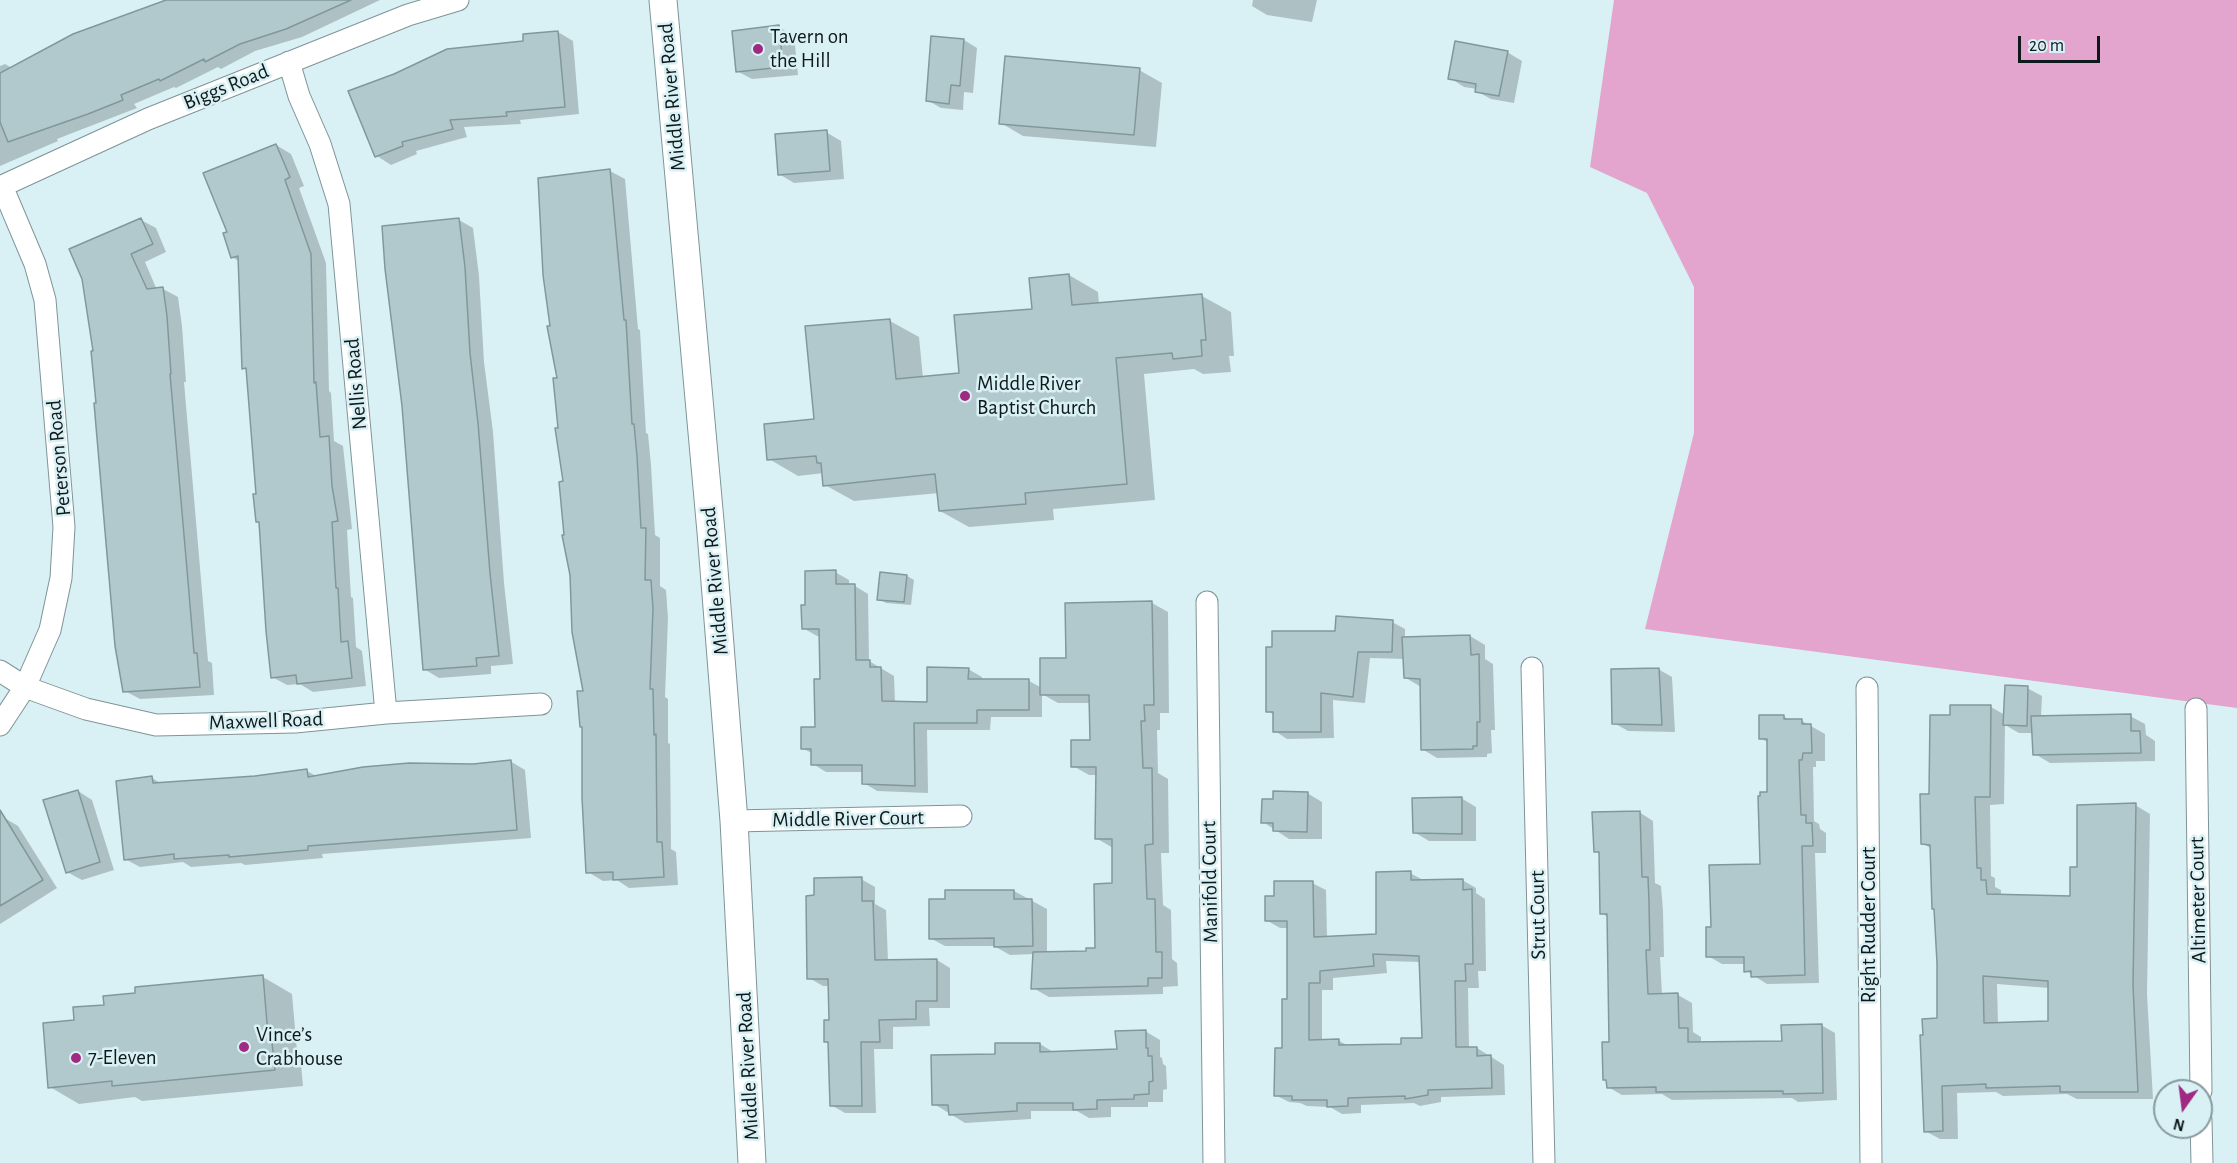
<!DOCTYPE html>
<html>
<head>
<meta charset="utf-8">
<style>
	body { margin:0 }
	#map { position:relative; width:2237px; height:1163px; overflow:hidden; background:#d9f1f5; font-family:"Alegreya Sans",sans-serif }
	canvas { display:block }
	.north { position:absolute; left:2153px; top:1079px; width:60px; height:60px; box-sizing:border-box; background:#d9f1f5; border:2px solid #889a9d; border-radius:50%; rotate:194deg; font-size:16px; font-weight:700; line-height:24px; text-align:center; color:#0f181a }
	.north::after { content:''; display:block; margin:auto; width:21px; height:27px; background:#a02982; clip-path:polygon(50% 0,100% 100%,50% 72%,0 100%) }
	.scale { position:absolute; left:2018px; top:36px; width:82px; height:27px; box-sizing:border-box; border:3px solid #0f181a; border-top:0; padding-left:8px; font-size:18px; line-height:21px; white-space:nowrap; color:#0f181a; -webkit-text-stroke:4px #d9f1f5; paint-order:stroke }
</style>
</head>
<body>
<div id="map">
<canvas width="2237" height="1163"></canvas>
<div class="north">N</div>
<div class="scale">20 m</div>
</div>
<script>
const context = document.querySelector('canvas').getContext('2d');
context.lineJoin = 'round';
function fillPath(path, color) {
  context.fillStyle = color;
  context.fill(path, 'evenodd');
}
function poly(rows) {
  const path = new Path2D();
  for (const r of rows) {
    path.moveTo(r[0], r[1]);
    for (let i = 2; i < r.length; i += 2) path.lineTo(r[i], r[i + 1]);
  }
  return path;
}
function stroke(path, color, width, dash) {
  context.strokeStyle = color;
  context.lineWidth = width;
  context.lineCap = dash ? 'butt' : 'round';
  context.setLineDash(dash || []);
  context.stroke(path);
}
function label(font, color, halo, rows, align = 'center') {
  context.font = font + ' "Alegreya Sans",sans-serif';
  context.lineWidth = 5;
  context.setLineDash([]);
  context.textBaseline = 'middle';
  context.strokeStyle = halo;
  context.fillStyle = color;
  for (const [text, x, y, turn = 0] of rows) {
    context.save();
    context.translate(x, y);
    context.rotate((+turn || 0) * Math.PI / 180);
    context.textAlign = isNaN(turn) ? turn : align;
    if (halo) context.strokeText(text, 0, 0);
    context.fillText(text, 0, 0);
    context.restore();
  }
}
fillPath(poly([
	[1614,0,2237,0,2237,708,1645,629,1694,433,1694,287,1647,193,1590,167]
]), '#e3a5ce');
fillPath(poly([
	[170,0,380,0,302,37,255,51,221,69,218,67,176,88,174,87,134,104,137,108,57,139,58,141,0,166,0,66,5,64,12,68],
	[1253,0,1317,0,1312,22,1267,15,1252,6],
	[779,27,794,36,798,75,752,79,737,71],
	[558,32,573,41,579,114,520,120,521,124,464,127,467,137,416,151,417,154,391,165,377,156,525,42],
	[964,40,977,48,973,93,964,92,963,110,941,108,927,100],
	[1507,52,1522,61,1514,103,1491,99,1476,91,1477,89,1464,87,1450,78],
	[1139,70,1162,83,1156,147,1023,136,1001,123],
	[826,132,841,141,844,179,794,183,779,174],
	[276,145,291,154,304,186,299,188,326,263,329,391,331,393,334,441,343,446,352,529,347,530,351,597,353,598,356,647,362,651,366,686,313,692,300,684,287,685,272,677,247,370,243,368,240,262,232,257,229,233],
	[610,171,625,179,638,329,640,330,646,433,648,434,651,465,655,535,660,538,660,586,666,590,668,618,665,697,668,699,668,743,670,744,671,849,676,852,678,885,629,888,617,880,603,881,588,872,584,692,565,537,559,379,552,327],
	[141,220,156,228,166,252,145,262,157,290,163,289,178,297,182,326,186,382,184,382,202,591,208,661,212,663,214,695,140,699,125,691,93,353],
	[459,220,473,228,479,276,484,362,493,432,504,583,513,664,491,666,491,674,439,678,424,669],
	[1069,275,1098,292,1099,304,1202,296,1231,312,1234,356,1229,356,1231,372,1203,374,1194,369,1144,374,1155,500,1053,509,1054,520,969,527,940,511,939,493,854,501,825,485,824,473,798,476,769,459,815,420,890,321,919,337,923,378,961,374,1034,310],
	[835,572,849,580,849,586,855,586,868,594,869,661,894,676,895,703,928,704,968,669,982,677,982,681,1029,681,1042,688,1067,660,1152,603,1168,612,1169,713,1160,713,1160,730,1157,730,1158,773,1168,779,1169,853,1161,853,1163,905,1171,910,1172,959,1177,963,1178,986,1163,987,1163,994,1049,997,1033,988,1034,954,1010,955,994,946,945,946,930,938,947,900,1014,891,1047,909,1047,953,1088,953,1097,950,1114,885,1113,848,1096,838,1097,775,1089,775,1073,766,1091,742,1091,703,1058,703,1042,694,1042,717,991,717,990,730,927,730,928,793,877,791,864,783,864,772,826,772,813,764,813,754,802,748,817,729,821,681,821,636,817,636,803,628,807,606],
	[907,576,914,580,911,605,886,603,879,599],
	[1392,622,1405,629,1405,639,1470,636,1485,645,1485,659,1493,664,1495,730,1491,730,1492,753,1487,754,1487,757,1437,758,1422,749,1421,687,1406,678,1405,659,1370,658,1365,703,1333,700,1334,738,1287,739,1275,731,1274,715,1268,711,1336,632],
	[1658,669,1672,677,1675,732,1628,731,1614,723],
	[2027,688,2042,696,2041,717,2130,716,2145,724,2146,735,2155,741,2155,761,2050,763,2035,754,2034,733,2019,733,2005,725,2004,804,1990,805,1991,876,1995,878,1995,887,2001,890,2001,896,2072,897,2078,869,2135,805,2150,814,2147,994,2153,1099,2077,1099,2067,1094,2003,1096,1996,1092,1957,1093,1958,1139,1940,1139,1925,1131,1924,1036,1939,1020,1938,963,1932,849,1922,843,1931,795,1951,717,1991,707,2005,715],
	[1997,984,2049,988,2049,1022,1998,1024],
	[1783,716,1791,721,1802,721,1825,734,1825,761,1816,761,1816,767,1813,767,1814,821,1819,824,1820,829,1826,833,1826,853,1815,853,1819,983,1767,984,1746,971,1746,964,1722,964,1708,956,1712,928,1761,866,1769,794,1769,743,1760,738],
	[510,761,525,770,531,838,322,854,323,858,245,865,241,863,191,867,183,862,140,867,125,859,152,778,162,784,307,771,318,777],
	[78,791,92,800,114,870,82,880,67,872],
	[1307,793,1322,802,1322,839,1289,839,1263,822,1275,800],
	[1461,798,1476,807,1476,841,1429,841,1414,832],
	[1639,812,1653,821,1655,883,1661,886,1663,911,1664,957,1660,957,1662,995,1678,995,1692,1003,1693,1032,1701,1037,1701,1044,1783,1042,1821,1025,1835,1033,1837,1100,1798,1102,1792,1098,1672,1100,1662,1094,1622,1095,1608,1087,1611,1044,1608,917,1601,913,1601,854,1595,851],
	[3,817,18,826,57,888,0,924,0,819],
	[1410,873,1425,881,1462,880,1476,888,1476,893,1485,899,1486,971,1478,971,1479,988,1468,988,1469,1048,1477,1048,1504,1065,1505,1095,1441,1097,1441,1102,1420,1106,1414,1103,1361,1105,1361,1113,1342,1114,1330,1107,1307,1106,1300,1103,1289,1102,1275,1095,1284,1050,1288,1000,1288,928,1280,928,1266,920,1275,898,1312,883,1326,890,1327,937,1377,935],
	[1386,961,1420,962,1423,1039,1403,1046,1349,1046,1339,1041,1322,1041,1322,990,1333,990,1333,978,1387,973],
	[861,879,875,887,875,904,886,910,888,961,937,960,950,968,950,1008,929,1008,930,1026,893,1027,893,1049,874,1049,876,1113,845,1113,831,1105,830,1044,826,1042,830,1022,829,986,823,986,809,978],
	[263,977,292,994,297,1051,300,1053,303,1086,142,1101,135,1097,79,1104,50,1087,76,1021,105,1006],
	[1145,1031,1160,1040,1160,1057,1162,1058,1163,1064,1166,1066,1167,1089,1163,1090,1163,1102,1148,1102,1148,1107,1111,1107,1111,1117,1089,1118,1077,1111,1031,1111,1031,1119,965,1123,934,1104,997,1056,997,1045,1040,1044,1055,1053,1118,1051]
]), '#0003');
const building = poly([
	[166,0,351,0,286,29,240,44,205,62,204,59,160,81,159,79,121,95,123,100,88,114,8,142,0,122,0,73,73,34,166,0],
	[779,25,783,67,736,72,732,31,779,25],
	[558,31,565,107,506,112,507,116,450,120,453,129,402,142,403,146,375,157,348,91,394,74,447,49,523,41,523,34,558,31],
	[931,36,964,39,960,86,951,85,949,104,926,101,931,36],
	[1455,41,1508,51,1499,96,1475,92,1476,84,1448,79,1455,41],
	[1005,56,1140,68,1134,135,999,124,1005,56],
	[827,130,830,171,778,175,775,134,827,130],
	[276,144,290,177,285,180,311,254,314,383,316,382,320,437,329,436,332,486,338,521,332,522,336,588,338,588,341,642,348,641,352,678,297,684,296,675,271,678,266,631,259,522,256,522,253,494,256,494,246,368,242,369,238,256,231,258,223,233,227,232,203,173,276,144],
	[610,169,624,320,626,320,632,424,634,424,637,456,641,528,646,528,645,580,651,580,653,609,650,689,653,689,654,735,656,734,657,842,662,842,664,877,613,880,613,872,586,873,582,798,582,727,580,727,577,691,583,691,572,632,570,575,562,535,564,535,559,482,563,481,555,428,558,428,553,378,557,378,547,326,550,326,543,275,538,178,610,169],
	[141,218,153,244,131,254,147,289,163,287,167,316,171,374,170,374,188,581,194,653,197,653,200,687,123,692,115,646,106,543,94,403,96,403,91,351,93,351,82,279,69,249,141,218],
	[459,218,465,267,470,353,478,423,490,573,499,656,476,658,477,666,423,670,402,406,385,269,382,226,459,218],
	[1069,274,1072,305,1202,294,1206,340,1201,340,1202,356,1173,359,1172,353,1116,358,1127,484,1025,493,1026,504,939,511,935,474,823,486,821,463,817,463,816,456,767,460,764,424,814,419,805,326,890,319,896,379,959,373,954,315,1032,309,1029,278,1069,274],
	[836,570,836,584,855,584,856,660,870,660,870,667,881,667,882,701,927,702,927,667,969,668,968,679,1029,679,1029,710,977,710,977,723,914,723,915,786,862,784,862,765,811,765,811,749,801,749,801,727,815,727,814,679,820,679,819,629,802,629,801,605,805,605,805,571,836,570],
	[880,572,907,575,904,602,877,600,880,572],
	[1152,601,1154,705,1144,705,1145,721,1141,721,1143,768,1152,768,1153,844,1145,845,1147,899,1155,899,1156,952,1162,952,1162,978,1148,978,1148,986,1031,989,1033,952,1086,951,1086,948,1095,948,1094,884,1112,883,1112,839,1095,839,1096,767,1071,767,1071,740,1090,740,1089,695,1040,695,1040,658,1066,658,1065,603,1152,601],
	[1336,616,1393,620,1392,652,1358,652,1353,697,1321,693,1321,732,1273,732,1273,712,1266,712,1266,647,1272,647,1272,631,1335,631,1336,616],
	[1470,635,1471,655,1479,654,1480,722,1477,722,1477,746,1473,746,1473,749,1421,750,1420,679,1404,678,1402,637,1470,635],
	[1659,668,1662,725,1612,724,1611,669,1659,668],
	[2005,685,2028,686,2027,726,2003,725,2005,685],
	[1950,705,1991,705,1990,797,1975,797,1977,868,1981,868,1981,880,1986,880,1987,894,2070,896,2070,867,2077,867,2077,805,2136,803,2133,985,2138,1092,2060,1092,2060,1086,1986,1088,1986,1084,1942,1086,1943,1131,1924,1132,1920,1035,1923,1035,1922,1019,1937,1018,1937,963,1934,909,1932,909,1930,845,1921,844,1920,794,1929,794,1930,715,1950,715,1950,705],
	[1983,976,2048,981,2048,1021,1984,1023,1983,976],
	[2131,714,2131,731,2140,731,2141,753,2033,755,2031,716,2131,714],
	[1759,715,1784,715,1784,719,1802,719,1802,724,1811,724,1812,753,1803,753,1802,760,1799,760,1801,815,1806,815,1806,823,1812,823,1813,846,1802,846,1805,975,1751,977,1751,971,1744,972,1744,957,1706,957,1706,927,1711,927,1709,865,1760,864,1758,796,1760,796,1760,792,1767,792,1767,739,1759,739,1759,715],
	[511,760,517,830,308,846,308,850,229,857,229,855,174,859,174,854,124,860,116,781,152,776,153,783,255,776,307,769,308,777,363,767,409,763,473,764,511,760],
	[78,790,100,862,66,873,43,800,78,790],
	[1273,791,1308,792,1307,832,1273,831,1273,823,1261,823,1262,799,1273,799,1273,791],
	[1462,797,1462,834,1413,833,1412,798,1462,797],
	[0,810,43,880,0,906,0,810],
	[1640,811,1642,877,1648,877,1649,902,1650,950,1646,950,1648,994,1678,993,1679,1028,1688,1028,1688,1042,1782,1041,1781,1025,1822,1024,1823,1093,1783,1094,1783,1091,1656,1092,1656,1087,1607,1088,1606,1080,1603,1080,1602,1042,1609,1042,1607,914,1600,914,1599,852,1594,852,1592,812,1640,811],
	[1411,871,1411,880,1463,879,1463,890,1472,889,1473,964,1465,964,1466,981,1455,981,1456,1047,1477,1047,1477,1056,1491,1055,1492,1088,1428,1090,1428,1095,1405,1099,1405,1096,1348,1098,1348,1106,1327,1107,1327,1100,1292,1100,1292,1096,1274,1096,1275,1048,1282,1048,1282,999,1287,999,1287,921,1265,921,1265,896,1274,896,1274,881,1313,881,1314,937,1376,934,1376,872,1411,871],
	[1373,954,1419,956,1422,1038,1401,1038,1401,1044,1339,1045,1339,1039,1309,1040,1309,983,1320,983,1320,971,1374,966,1373,954],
	[862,877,862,901,873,901,875,960,937,959,937,1001,916,1001,916,1019,879,1020,880,1042,861,1042,862,1106,830,1106,828,1042,824,1042,824,1020,829,1020,828,979,807,979,806,896,814,895,814,878,862,877],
	[945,890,1014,890,1014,899,1032,899,1033,946,994,947,994,938,929,939,929,899,945,899,945,890],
	[263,975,268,1035,271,1034,275,1070,112,1086,112,1081,48,1088,43,1023,74,1020,73,1007,104,1005,103,996,135,993,135,987,263,975],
	[1146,1030,1146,1048,1148,1048,1148,1056,1152,1056,1153,1081,1149,1082,1149,1094,1134,1095,1134,1099,1097,1100,1097,1109,1073,1110,1073,1103,1017,1103,1017,1111,949,1115,948,1105,932,1105,931,1055,995,1054,995,1043,1040,1043,1040,1052,1117,1049,1115,1031,1146,1030]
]);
fillPath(building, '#b1c9cd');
stroke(building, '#81989b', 1.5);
const minor = poly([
	[289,62,299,96,320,144,339,204,386,713],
	[0,187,148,119,408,15,458,0],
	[1207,602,1214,1163],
	[1532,668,1544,1163],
	[0,671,25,687,86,709,156,725,295,722,386,713,541,704],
	[1867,688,1871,1163],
	[2196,709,2201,1091],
	[0,725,25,687,50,630,61,578,64,527,45,300,35,264,2,186],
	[734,821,961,816],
	[2201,1120,2202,1163]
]);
const tertiary = poly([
	[663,0,711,532,734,821,752,1163]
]);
stroke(minor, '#7e9498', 23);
stroke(tertiary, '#7e9498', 29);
stroke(minor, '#fff', 21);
stroke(tertiary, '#fff', 27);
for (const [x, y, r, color] of [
	[758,49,6,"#a02982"],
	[965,396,6,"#a02982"],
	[244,1047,6,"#a02982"],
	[76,1058,6,"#a02982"]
]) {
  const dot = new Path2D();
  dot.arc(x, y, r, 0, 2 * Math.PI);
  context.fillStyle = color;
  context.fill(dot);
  stroke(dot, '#d9f1f5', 2);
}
label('21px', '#0f181a', '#d9f1f5', [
	["Tavern on",770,37],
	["the Hill",770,61],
	["Middle River",977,384],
	["Baptist Church",977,408],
	["Vince’s",256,1035],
	["Crabhouse",256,1059],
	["7-Eleven",88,1058]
], 'left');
label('21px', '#0f181a', '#d9f1f5', [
	["Biggs Road",226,87,-22],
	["Middle River Road",672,97,-95],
	["Nellis Road",356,384,-95],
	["Peterson Road",59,458,-95],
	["Middle River Road",715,581,-95],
	["Maxwell Road",266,721,-2],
	["Middle River Court",848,819,-1],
	["Manifold Court",1210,882,-91],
	["Altimeter Court",2198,900,-91],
	["Strut Court",1538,915,-91],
	["Right Rudder Court",1869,925,-90],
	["Middle River Road",748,1066,-93]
]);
</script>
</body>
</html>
